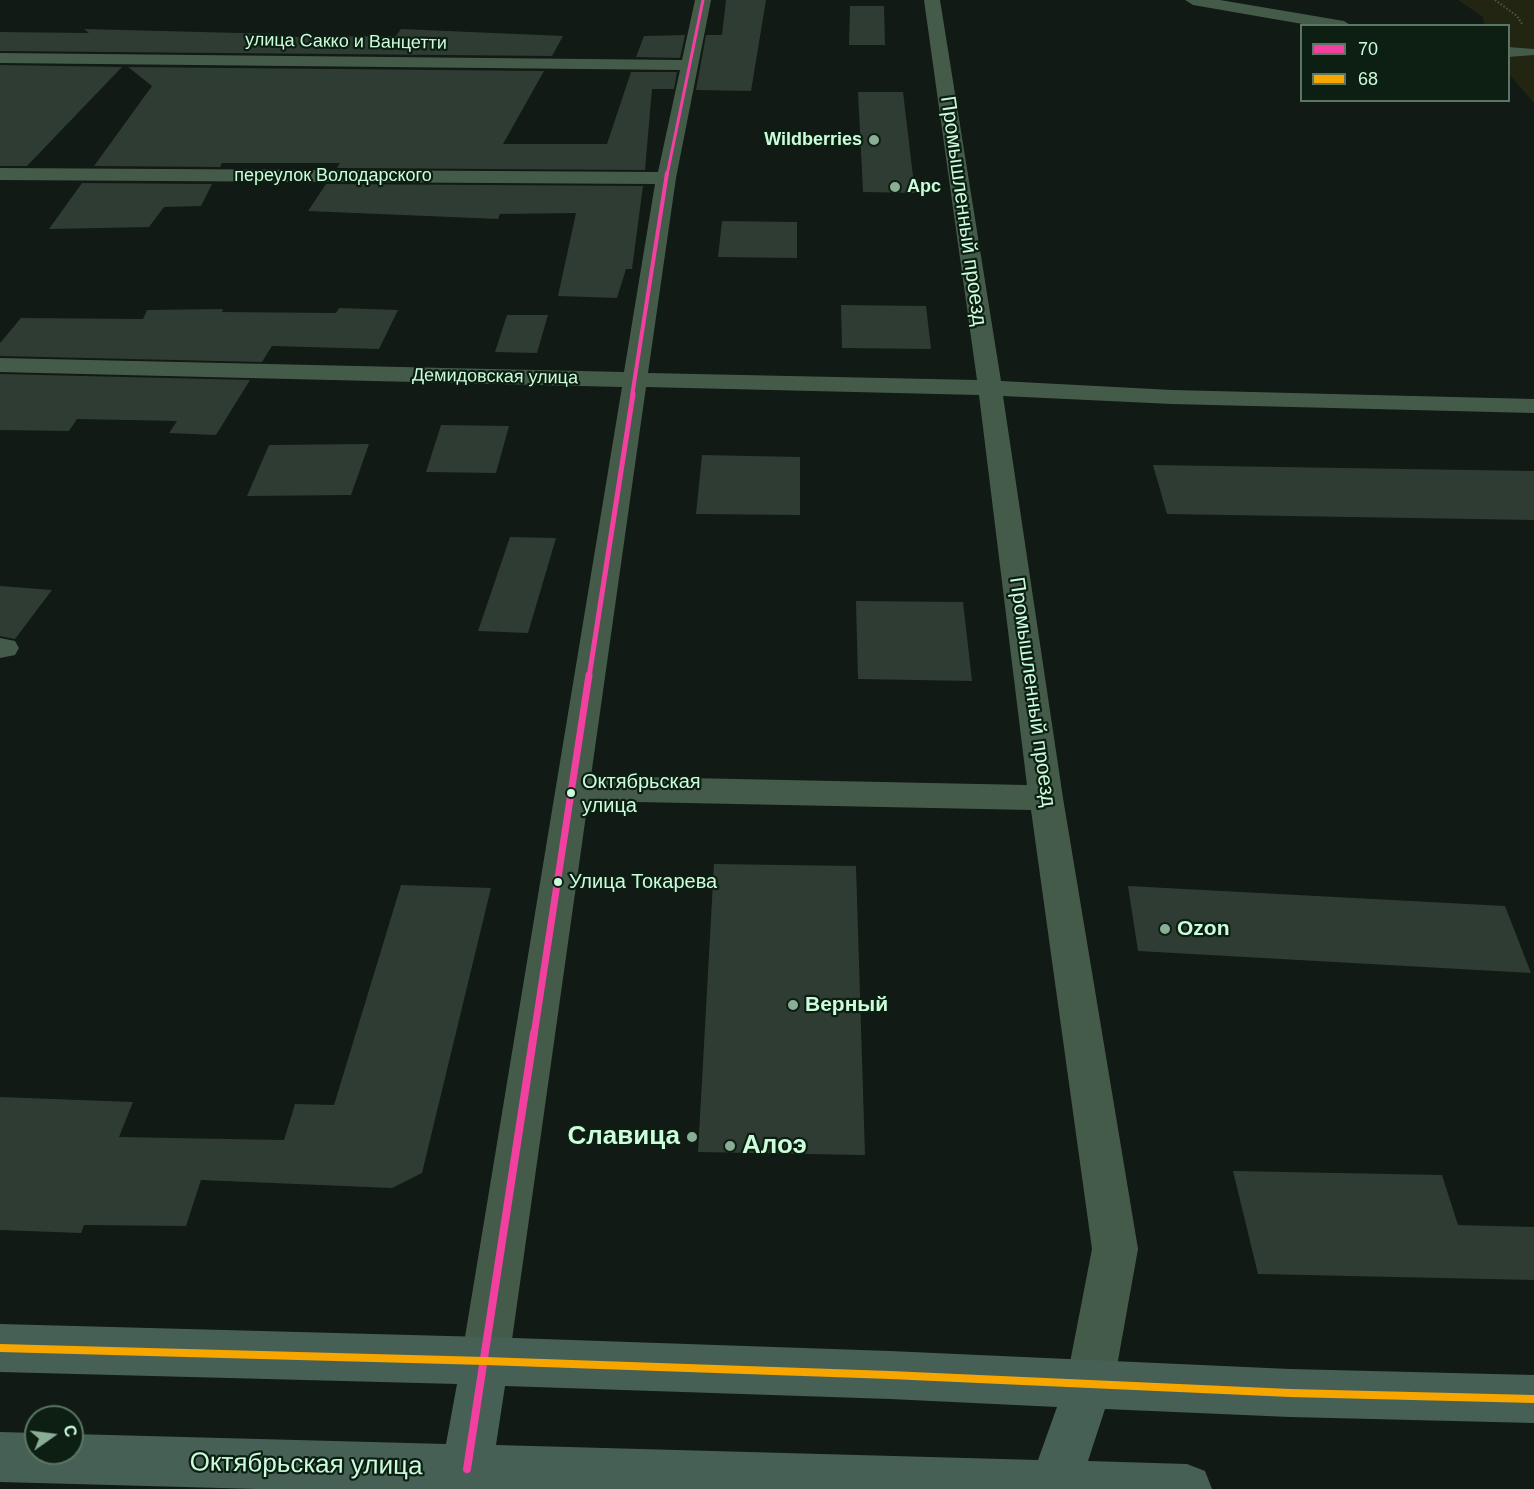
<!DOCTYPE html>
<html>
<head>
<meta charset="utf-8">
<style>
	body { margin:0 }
	#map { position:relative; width:1534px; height:1489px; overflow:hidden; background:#111a14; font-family:Arial,sans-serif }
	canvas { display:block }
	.legend { position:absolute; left:1300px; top:24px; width:210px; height:78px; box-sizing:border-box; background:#0d1e13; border:2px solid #597763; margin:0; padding:8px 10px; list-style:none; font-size:18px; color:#cbfddb }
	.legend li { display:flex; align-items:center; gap:12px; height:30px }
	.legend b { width:30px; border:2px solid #597763 }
	.north { position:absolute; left:24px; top:1405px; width:60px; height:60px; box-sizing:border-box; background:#0d1e13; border:2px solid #597763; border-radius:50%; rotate:76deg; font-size:16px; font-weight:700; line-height:24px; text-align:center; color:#cbfddb }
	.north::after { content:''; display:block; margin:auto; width:21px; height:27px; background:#8aae95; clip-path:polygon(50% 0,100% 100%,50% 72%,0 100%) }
</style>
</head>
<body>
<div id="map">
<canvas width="1534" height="1489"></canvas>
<ul class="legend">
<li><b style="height:8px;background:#f240a1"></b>70</li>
<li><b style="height:8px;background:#f7a600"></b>68</li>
</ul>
<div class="north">С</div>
</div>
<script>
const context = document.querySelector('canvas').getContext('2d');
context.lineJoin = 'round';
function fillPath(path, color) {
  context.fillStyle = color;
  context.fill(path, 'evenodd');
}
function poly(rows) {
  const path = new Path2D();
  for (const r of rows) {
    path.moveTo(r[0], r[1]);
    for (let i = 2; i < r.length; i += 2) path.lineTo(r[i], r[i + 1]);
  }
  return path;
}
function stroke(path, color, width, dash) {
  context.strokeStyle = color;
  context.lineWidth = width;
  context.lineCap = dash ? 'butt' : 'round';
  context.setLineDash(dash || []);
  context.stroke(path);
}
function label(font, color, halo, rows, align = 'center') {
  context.font = font + ' Arial,sans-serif';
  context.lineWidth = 4.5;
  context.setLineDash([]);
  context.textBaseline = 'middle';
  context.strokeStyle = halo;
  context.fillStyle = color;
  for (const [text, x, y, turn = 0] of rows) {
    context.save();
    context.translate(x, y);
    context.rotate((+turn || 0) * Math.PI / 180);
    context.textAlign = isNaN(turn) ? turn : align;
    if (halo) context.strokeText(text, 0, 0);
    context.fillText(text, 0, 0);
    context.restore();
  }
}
fillPath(poly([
	[1458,0,1534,0,1534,103,1509,74,1508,26,1484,25,1483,17]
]), '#212511');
fillPath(poly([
	[726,0,766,0,751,91,696,90,706,35,722,35],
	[850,6,884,6,885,45,849,45],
	[84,29,280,34,277,37,396,36,401,29,563,36,552,56,0,51,0,32,89,33],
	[685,35,680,58,636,57,644,36],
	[0,65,122,67,27,166,0,166],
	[128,67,544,71,503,144,607,144,631,72,677,72,674,89,652,89,645,170,337,168,340,163,222,163,220,167,94,166,152,86],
	[858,92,903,92,915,193,863,192],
	[82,183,212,184,201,206,164,207,149,227,49,229],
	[326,184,643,186,632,269,626,269,617,298,558,296,576,213,500,214,498,219,308,211],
	[722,221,797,222,797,258,718,257],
	[841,305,926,306,931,349,842,348],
	[339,308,398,310,379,349,272,346,262,362,0,356,0,343,21,318,143,319,147,310,223,309,222,312,336,313],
	[507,315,548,315,537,353,495,352],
	[0,374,250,380,216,435,169,433,177,421,77,419,69,431,0,430],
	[441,425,509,426,496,473,426,472],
	[369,444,351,495,247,496,269,445],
	[702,455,800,457,800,515,696,514],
	[1153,465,1534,471,1534,520,1167,514],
	[510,537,556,538,528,633,478,631],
	[0,586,52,590,15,639,0,636],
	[856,601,963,602,972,681,858,679],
	[714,864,856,866,865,1155,698,1152],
	[401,885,491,888,422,1173,392,1188,201,1180,186,1226,84,1225,81,1233,0,1230,0,1097,133,1102,119,1137,284,1140,295,1104,334,1105],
	[1128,886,1505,906,1531,973,1138,951],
	[1233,1171,1442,1175,1458,1225,1534,1227,1534,1280,1258,1274]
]), '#2e3c33');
stroke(poly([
	[1495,0,1517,16,1522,24]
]), '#4d5b46', 2, [1.5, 2]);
fillPath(poly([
	[695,0,711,0,676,178,648,373,977,380,924,0,940,0,1001,381,1172,390,1534,399,1534,413,1172,404,1003,396,1063,798,1138,1249,1114,1383,1107,1400,1090,1407,1073,1400,1066,1383,1092,1249,1031,810,588,801,509,1361,502,1378,485,1385,468,1378,461,1361,622,387,0,372,0,358,624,372,655,184,0,180,0,168,658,172,680,70,0,63,0,53,682,60,695,0],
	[646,387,979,395,1027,785,591,776,646,387],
	[1185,0,1220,0,1344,21,1352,26,1314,26,1193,5,1185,0],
	[1508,47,1534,49,1534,55,1508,57,1508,47],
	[0,638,15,641,19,648,15,655,0,658,0,638]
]), '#455b4a');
fillPath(poly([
	[0,1324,485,1337,890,1351,1290,1369,1534,1375,1534,1423,1290,1417,1105,1409,1088,1461,1187,1464,1205,1471,1212,1489,257,1489,0,1482,0,1432,36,1433,36,1453,72,1453,72,1434,446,1444,457,1384,0,1372,0,1324],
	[505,1386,890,1399,1057,1407,1038,1460,496,1445,505,1386]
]), '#466055');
stroke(poly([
	[667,175,703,0]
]), '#f240a1', 3);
stroke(poly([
	[632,396,667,173]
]), '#f240a1', 4);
stroke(poly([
	[589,677,633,394]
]), '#f240a1', 5);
stroke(poly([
	[534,1035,589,675]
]), '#f240a1', 7);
stroke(poly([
	[467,1469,534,1033]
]), '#f240a1', 8);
stroke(poly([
	[0,1348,485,1361,890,1375,1290,1393,1534,1399]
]), '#f7a600', 8);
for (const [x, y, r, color] of [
	[874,140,6,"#8aae95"],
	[895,187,6,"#8aae95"],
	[571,793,5,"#cbfddb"],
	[558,882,5,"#cbfddb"],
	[1165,929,6,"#8aae95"],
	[793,1005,6,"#8aae95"],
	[692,1137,6,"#8aae95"],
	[730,1146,6,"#8aae95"]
]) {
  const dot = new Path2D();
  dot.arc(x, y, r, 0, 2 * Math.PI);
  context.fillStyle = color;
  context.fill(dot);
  stroke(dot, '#0d1e13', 2);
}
label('18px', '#cbfddb', '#0d1e13', [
	["улица Сакко и Ванцетти",346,42,1],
	["переулок Володарского",333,176],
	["Демидовская улица",495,377,1]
]);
label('bold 18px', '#cbfddb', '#0d1e13', [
	["Wildberries",862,140],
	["Арс",907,187,"left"]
], 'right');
label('20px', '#cbfddb', '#0d1e13', [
	["Октябрьская",582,782],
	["улица",582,806],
	["Улица Токарева",569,882]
], 'left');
label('21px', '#cbfddb', '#0d1e13', [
	["Промышленный проезд",963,211,82],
	["Промышленный проезд",1032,692,82]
]);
label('bold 21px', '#cbfddb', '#0d1e13', [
	["Ozon",1177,929],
	["Верный",805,1005]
], 'left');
label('bold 26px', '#cbfddb', '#0d1e13', [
	["Славица",680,1137],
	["Алоэ",742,1146,"left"]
], 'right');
label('26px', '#cbfddb', '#0d1e13', [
	["Октябрьская улица",306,1465,1]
]);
</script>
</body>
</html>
